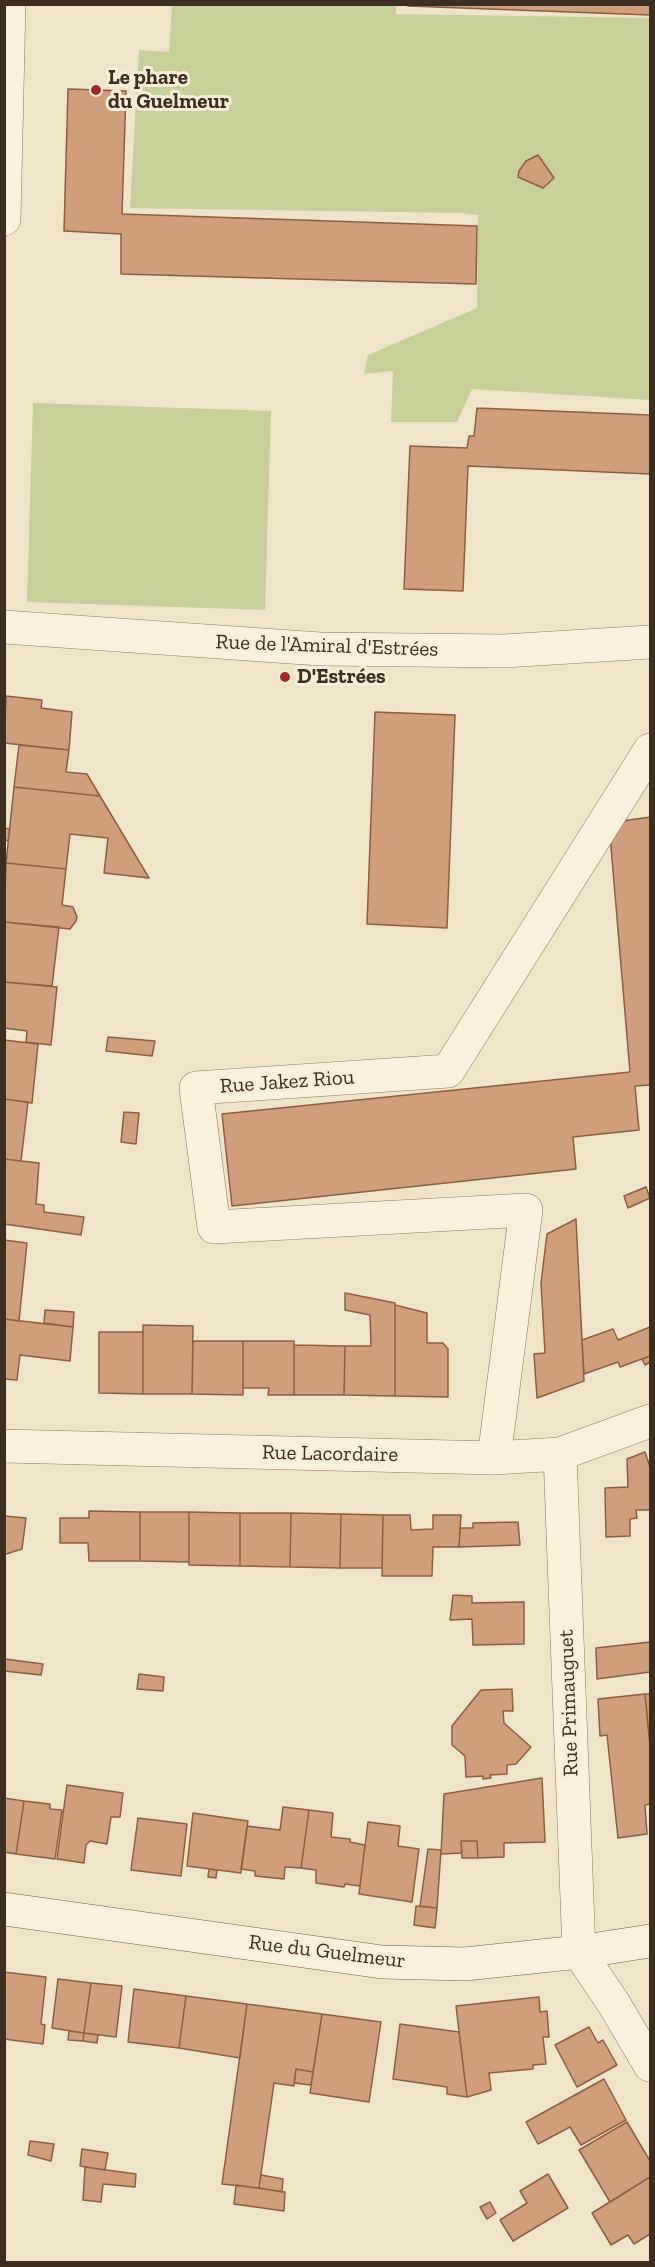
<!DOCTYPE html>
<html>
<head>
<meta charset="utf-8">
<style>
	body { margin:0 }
	#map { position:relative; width:655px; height:2267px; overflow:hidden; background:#f0e4c8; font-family:"Zilla Slab",serif }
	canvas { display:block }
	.frame { position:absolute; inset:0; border:6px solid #3d2e20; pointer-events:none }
</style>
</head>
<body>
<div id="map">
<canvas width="655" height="2267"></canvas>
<div class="frame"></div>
</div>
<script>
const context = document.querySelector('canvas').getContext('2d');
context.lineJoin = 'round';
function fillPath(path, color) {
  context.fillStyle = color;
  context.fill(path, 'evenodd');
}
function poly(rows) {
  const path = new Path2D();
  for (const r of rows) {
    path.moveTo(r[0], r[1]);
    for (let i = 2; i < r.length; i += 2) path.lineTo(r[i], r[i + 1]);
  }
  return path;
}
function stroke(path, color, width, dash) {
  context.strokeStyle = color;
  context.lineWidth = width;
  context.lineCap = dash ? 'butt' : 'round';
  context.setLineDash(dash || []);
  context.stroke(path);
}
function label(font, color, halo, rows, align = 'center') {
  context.font = font + ' "Zilla Slab",serif';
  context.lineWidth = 6;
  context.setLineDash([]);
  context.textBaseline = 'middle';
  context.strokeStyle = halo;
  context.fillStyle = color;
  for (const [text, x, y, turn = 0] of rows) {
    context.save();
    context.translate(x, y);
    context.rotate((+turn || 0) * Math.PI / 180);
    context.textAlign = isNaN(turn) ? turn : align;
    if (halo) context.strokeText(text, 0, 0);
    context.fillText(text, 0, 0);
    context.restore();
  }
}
fillPath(poly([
	[396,4,396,14,650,18,650,400,472,389,457,422,391,422,393,371,364,374,368,355,477,308,478,215,460,213,130,208,139,50,169,52,172,5],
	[33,403,271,411,265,610,27,602]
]), '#c9cf9b');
const building = poly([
	[408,4,650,4,650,15,408,6,408,4],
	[68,89,126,91,122,214,477,226,476,284,121,274,121,234,64,231,68,89],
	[538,155,554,178,543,188,518,177,519,171,526,161,538,155],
	[477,408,650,415,650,474,468,466,463,591,404,589,410,446,467,448,469,436,474,436,477,408],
	[6,696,42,700,41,708,72,712,69,750,4,743,6,696],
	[375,712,455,715,447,928,367,924,375,712],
	[19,745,69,750,66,772,87,774,100,796,14,787,19,745],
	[14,787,100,796,149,878,104,873,108,838,70,834,66,869,6,863,14,787],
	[650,817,650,1085,635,1086,639,1130,573,1137,576,1169,232,1206,222,1114,630,1072,609,823,650,817],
	[4,828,10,829,8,841,4,840,4,828],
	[6,863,66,869,62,905,73,907,77,917,76,921,70,929,4,922,6,863],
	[4,922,59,927,52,986,4,982,4,922],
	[4,982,57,987,51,1045,26,1042,27,1031,4,1028,4,982],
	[108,1037,155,1041,152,1056,106,1051,108,1037],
	[4,1040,38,1044,32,1103,4,1099,4,1040],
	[4,1099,28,1102,21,1161,4,1159,4,1099],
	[124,1112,139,1113,136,1144,121,1142,124,1112],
	[4,1159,39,1163,36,1204,44,1205,44,1212,84,1217,81,1235,4,1224,4,1159],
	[646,1187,650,1198,628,1208,624,1196,646,1187],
	[576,1219,584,1381,537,1398,534,1354,545,1353,541,1283,547,1234,576,1219],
	[4,1240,27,1243,19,1321,4,1319,4,1240],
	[345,1293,395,1303,395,1396,344,1395,345,1346,371,1346,370,1315,345,1310,345,1293],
	[395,1305,427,1313,427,1343,443,1343,448,1349,448,1397,395,1396,395,1305],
	[45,1310,74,1312,73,1327,44,1323,45,1310],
	[4,1319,73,1327,70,1361,20,1355,17,1380,4,1379,4,1319],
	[143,1325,193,1326,192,1394,143,1394,143,1325],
	[650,1327,650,1356,620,1367,618,1362,584,1374,582,1340,613,1329,618,1340,650,1327],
	[99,1332,143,1332,143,1394,99,1393,99,1332],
	[193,1341,243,1341,243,1395,192,1394,193,1341],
	[243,1341,294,1341,294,1395,268,1395,269,1388,243,1388,243,1341],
	[294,1345,345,1346,344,1395,294,1395,294,1345],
	[650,1356,650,1362,645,1365,642,1359,650,1356],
	[645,1452,650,1467,650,1510,636,1510,637,1518,630,1519,630,1536,606,1537,605,1488,628,1487,627,1459,645,1452],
	[89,1511,140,1512,140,1561,89,1561,88,1543,60,1543,60,1518,89,1518,89,1511],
	[140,1512,189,1512,189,1562,140,1561,140,1512],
	[189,1512,240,1513,240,1566,189,1565,189,1512],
	[240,1513,291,1513,290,1567,240,1566,240,1513],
	[291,1513,341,1514,340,1568,290,1567,291,1513],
	[341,1514,383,1515,382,1568,340,1568,341,1514],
	[383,1515,410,1515,411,1530,433,1529,433,1515,461,1515,459,1547,433,1547,432,1576,382,1576,383,1515],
	[4,1516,26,1518,22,1549,6,1554,4,1554,4,1516],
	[518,1522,520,1545,459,1547,460,1528,473,1528,473,1523,518,1522],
	[453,1595,472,1596,472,1603,524,1602,524,1644,473,1645,472,1619,450,1620,453,1595],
	[650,1642,650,1672,597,1679,596,1648,650,1642],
	[5,1659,43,1664,41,1675,4,1671,5,1659],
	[139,1674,164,1677,163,1691,137,1689,139,1674],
	[512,1689,513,1711,503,1711,504,1723,531,1747,516,1764,507,1765,507,1774,490,1775,491,1778,483,1779,483,1776,466,1777,465,1756,452,1745,452,1726,481,1690,512,1689],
	[645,1694,650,1747,650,1804,645,1805,647,1834,618,1838,607,1735,600,1736,598,1699,645,1694],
	[645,1694,650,1694,650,1744,645,1694],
	[542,1778,545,1842,504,1843,504,1857,478,1858,477,1841,461,1841,462,1853,441,1854,444,1794,542,1778],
	[67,1785,123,1793,120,1817,111,1817,107,1844,90,1841,86,1845,84,1863,57,1859,67,1785],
	[4,1798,24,1801,16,1854,4,1852,4,1798],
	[24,1801,50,1804,50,1809,62,1810,55,1859,16,1854,24,1801],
	[283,1807,309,1810,301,1868,285,1867,284,1879,255,1876,255,1871,241,1869,247,1826,280,1830,283,1807],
	[309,1810,333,1813,331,1837,350,1839,350,1842,365,1845,360,1886,345,1884,344,1887,316,1883,316,1870,301,1868,309,1810],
	[193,1813,248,1821,241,1873,187,1866,193,1813],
	[138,1818,187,1824,181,1876,131,1870,138,1818],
	[368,1822,400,1826,398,1846,419,1849,412,1902,359,1894,368,1822],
	[461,1841,477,1841,478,1858,462,1858,461,1841],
	[428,1849,441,1850,437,1908,420,1906,428,1849],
	[209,1869,217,1870,216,1878,208,1877,209,1869],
	[416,1906,437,1908,435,1928,414,1925,416,1906],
	[4,1972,46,1977,41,2024,45,2025,43,2044,4,2039,4,1972],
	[58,1979,91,1983,84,2033,52,2028,58,1979],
	[91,1983,122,1986,116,2037,84,2033,91,1983],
	[134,1989,186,1996,179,2048,128,2042,134,1989],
	[186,1996,247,2004,240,2058,179,2048,186,1996],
	[539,1997,540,2012,547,2011,549,2037,543,2037,546,2064,533,2065,533,2069,489,2073,491,2090,467,2097,456,2006,539,1997],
	[247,2004,322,2014,313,2072,296,2069,294,2086,274,2083,259,2188,222,2184,247,2004],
	[322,2014,381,2022,369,2102,310,2093,322,2014],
	[400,2024,459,2032,467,2097,447,2094,447,2087,393,2079,400,2024],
	[589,2027,598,2043,603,2040,617,2065,577,2087,555,2045,589,2027],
	[69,2031,84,2033,83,2041,68,2040,69,2031],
	[84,2033,98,2035,97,2043,83,2041,84,2033],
	[296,2069,313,2072,311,2085,294,2083,296,2069],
	[604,2079,626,2120,581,2145,570,2127,538,2144,526,2122,604,2079],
	[627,2122,650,2161,650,2177,610,2202,579,2150,627,2122],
	[30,2141,54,2144,51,2161,28,2155,30,2141],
	[82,2149,108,2153,105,2170,80,2166,82,2149],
	[85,2167,136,2174,135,2187,103,2184,101,2202,83,2200,85,2167],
	[548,2174,568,2208,513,2241,500,2220,527,2203,520,2191,548,2174],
	[261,2175,283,2179,282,2192,259,2188,261,2175],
	[650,2177,650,2234,634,2244,628,2235,611,2245,592,2213,650,2177],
	[236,2185,285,2192,284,2211,234,2204,236,2185],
	[490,2202,496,2213,487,2219,480,2207,490,2202]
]);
fillPath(building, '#cf9f7d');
stroke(building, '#8d5f41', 1.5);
const street = poly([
	[4,219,9,4],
	[4,627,320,649,504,651,650,642],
	[4,1446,494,1458,560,1454,650,1421],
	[560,1454,579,1952,614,2004,650,2065],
	[494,1458,526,1210,214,1227,196,1088,448,1071,650,750]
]);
const secondary = poly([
	[4,1909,382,1962,465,1964,579,1952,650,1941]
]);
stroke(street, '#8d765c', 34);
stroke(secondary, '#6f573f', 34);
stroke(street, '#faf1dc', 33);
stroke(secondary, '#faf1dc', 33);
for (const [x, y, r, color] of [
	[96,90,6,"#9e2a2b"],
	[285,677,6,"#9e2a2b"]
]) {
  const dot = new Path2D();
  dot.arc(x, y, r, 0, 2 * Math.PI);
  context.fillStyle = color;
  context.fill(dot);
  stroke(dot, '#f7eed8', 2);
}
label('bold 21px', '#3d2e20', '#f7eed8', [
	["Le phare",108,78],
	["du Guelmeur",108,102],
	["D'Estrées",297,677]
], 'left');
label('21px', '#3d2e20', '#f7eed8', [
	["Rue de l'Amiral d'Estrées",327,646,2],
	["Rue Jakez Riou",287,1082,-4],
	["Rue Lacordaire",330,1454,1],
	["Rue Primauguet",569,1703,-92],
	["Rue du Guelmeur",327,1952,7]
]);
</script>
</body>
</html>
